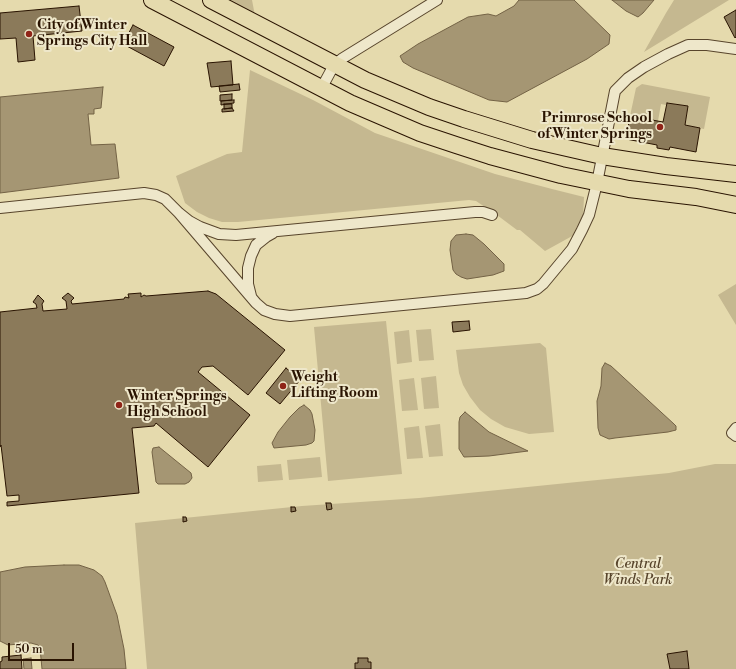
<!DOCTYPE html>
<html>
<head>
<meta charset="utf-8">
<style>
	body { margin:0 }
	#map { position:relative; width:736px; height:669px; overflow:hidden; background:#e5daad; font-family:"Libre Bodoni",serif }
	canvas { display:block }
	.scale { position:absolute; left:8px; top:643px; width:66px; height:18px; box-sizing:border-box; border:2px solid #291301; border-top:0; padding-left:5px; font-size:12px; line-height:14px; white-space:nowrap; color:#291301; -webkit-text-stroke:3px #eee7ca; paint-order:stroke }
</style>
</head>
<body>
<div id="map">
<canvas width="736" height="669"></canvas>
<div class="scale">50 m</div>
</div>
<script>
const context = document.querySelector('canvas').getContext('2d');
context.lineJoin = 'round';
function fillPath(path, color) {
  context.fillStyle = color;
  context.fill(path, 'evenodd');
}
function poly(rows) {
  const path = new Path2D();
  for (const r of rows) {
    path.moveTo(r[0], r[1]);
    for (let i = 2; i < r.length; i += 2) path.lineTo(r[i], r[i + 1]);
  }
  return path;
}
function stroke(path, color, width, dash) {
  context.strokeStyle = color;
  context.lineWidth = width;
  context.lineCap = dash ? 'butt' : 'round';
  context.setLineDash(dash || []);
  context.stroke(path);
}
function label(font, color, halo, rows, align = 'center') {
  context.font = font + ' "Libre Bodoni",serif';
  context.lineWidth = 4;
  context.setLineDash([]);
  context.textBaseline = 'middle';
  context.strokeStyle = halo;
  context.fillStyle = color;
  for (const [text, x, y, turn = 0] of rows) {
    context.save();
    context.translate(x, y);
    context.rotate((+turn || 0) * Math.PI / 180);
    context.textAlign = isNaN(turn) ? turn : align;
    if (halo) context.strokeText(text, 0, 0);
    context.fillText(text, 0, 0);
    context.restore();
  }
}
fillPath(poly([
	[226,0,252,0,255,16],
	[674,0,729,0,644,52,666,13],
	[250,70,313,100,375,133,495,174,552,189,584,197,583,218,574,235,545,251,520,230,517,230,497,215,497,212,485,207,476,201,469,200,238,222,222,222,209,218,197,212,185,203,176,176,227,154,242,152],
	[642,84,710,97,704,129,685,125,688,106,667,103,666,105,661,104,658,121,630,116,636,88],
	[736,284,736,325,718,295],
	[386,321,402,474,328,481,314,327],
	[431,329,434,360,419,361,416,330],
	[409,330,412,362,397,364,394,332],
	[540,343,546,348,554,432,529,434,505,427,491,419,480,410,470,397,463,385,459,373,456,350],
	[436,376,439,408,424,409,421,378],
	[414,378,418,410,402,411,399,380],
	[440,424,443,456,429,457,425,426],
	[419,426,423,458,407,459,404,428],
	[320,457,322,477,289,480,287,460],
	[281,464,283,480,258,482,257,466],
	[715,464,736,464,736,669,147,669,135,523,302,506,419,498,577,482,669,473]
]), '#c5b890');
const water = poly([
	[519,0,574,0,610,35,609,44,587,59,507,102,489,100,413,68,403,62,400,56,418,44,468,17,488,14,496,16,514,6,519,0],
	[612,0,654,0,643,13,638,17,626,11,612,0],
	[103,87,101,108,94,109,94,114,88,114,91,145,115,144,119,178,0,193,0,97,103,87],
	[466,234,473,235,484,244,504,264,504,271,493,275,467,279,461,277,456,274,453,270,450,250,451,241,456,235,466,234],
	[605,363,611,366,674,424,676,426,676,430,668,432,615,438,609,439,600,435,598,428,597,401,601,386,602,368,605,363],
	[304,405,310,410,312,414,315,430,314,441,312,443,306,445,274,448,272,443,278,432,290,417,299,408,304,405],
	[465,412,489,432,528,451,489,456,464,457,459,449,459,422,460,417,465,412],
	[159,447,191,473,192,478,189,482,185,484,158,484,156,482,152,452,153,448,159,447],
	[64,565,79,565,94,570,102,576,105,582,117,615,124,649,126,669,42,669,40,648,38,645,31,643,8,645,0,641,0,572,25,567,64,565],
	[31,658,32,669,24,669,23,659,31,658]
]);
fillPath(water, '#a59673');
stroke(water, '#736245', 1);
const building = poly([
	[79,6,82,31,33,36,35,60,18,62,16,38,0,39,0,13,79,6],
	[736,10,736,37,735,38,724,17,736,10],
	[133,25,174,47,164,66,123,44,133,25],
	[231,61,233,85,211,87,207,63,231,61],
	[239,84,240,90,220,92,219,86,239,84],
	[232,94,232,100,220,101,220,95,232,94],
	[234,100,234,103,221,105,221,101,234,100],
	[667,103,688,106,685,125,700,128,696,152,670,147,669,150,657,148,657,145,626,139,630,116,663,122,667,103],
	[224,104,232,104,232,108,224,109,224,104],
	[232,108,234,111,222,112,222,109,232,108],
	[208,291,216,294,285,350,248,395,213,366,202,367,198,372,250,415,208,467,156,423,154,426,132,428,139,493,7,506,7,502,19,501,19,495,7,496,1,445,0,447,0,312,37,308,36,304,33,302,38,295,44,301,42,304,43,311,67,309,66,301,62,298,68,293,74,298,71,301,72,304,124,299,125,297,129,298,128,294,141,293,141,297,144,295,146,296,208,291],
	[469,321,470,330,453,332,452,322,469,321],
	[286,368,300,380,280,404,266,393,286,368],
	[326,503,331,503,332,509,327,510,326,503],
	[291,507,295,507,296,511,291,512,291,507],
	[183,517,186,517,187,521,183,522,183,517],
	[687,651,689,669,670,669,667,654,687,651],
	[21,655,22,669,0,669,0,662,2,661,2,657,21,655],
	[358,658,368,658,368,662,371,662,371,669,355,669,355,663,358,663,358,658]
]);
fillPath(building, '#8b7a5a');
stroke(building, '#291301', 1);
const minor = poly([
	[321,89,334,65,343,58,437,0],
	[0,208,144,193,156,195,165,199,179,213,189,221,200,227,219,234,236,235,475,212,483,212,492,215],
	[179,213,256,303,264,310,275,314,290,316,526,293,537,289,543,284,572,249,582,230,589,215,597,183,615,91,628,78,644,67,668,54,688,45,707,45,736,49],
	[251,296,248,284,248,268,251,256,256,245,266,237,273,233],
	[736,428,732,433,736,436]
]);
const primary = poly([
	[152,0,350,103,420,133,456,145,490,156,561,175,629,189,696,197,736,205],
	[211,0,365,80,429,107,464,119,532,140,602,156,666,166,736,174]
]);
stroke(minor, '#58452c', 12);
stroke(primary, '#291301', 18);
stroke(minor, '#eee7ca', 10);
stroke(primary, '#e5daad', 16);
for (const [x, y, r, color] of [
	[29,34,4,"#8f2418"],
	[660,127,4,"#8f2418"],
	[283,386,4,"#8f2418"],
	[119,405,4,"#8f2418"]
]) {
  const dot = new Path2D();
  dot.arc(x, y, r, 0, 2 * Math.PI);
  context.fillStyle = color;
  context.fill(dot);
  stroke(dot, '#eee7ca', 1.5);
}
label('bold 14px', '#291301', '#eee7ca', [
	["City of Winter",37,26],
	["Springs City Hall",37,42],
	["Primrose School",652,119,"right"],
	["of Winter Springs",652,135,"right"],
	["Weight",291,378],
	["Lifting Room",291,394],
	["Winter Springs",127,397],
	["High School",127,413]
], 'left');
label('italic 14px', '#58452c', '#eee7ca', [
	["Central",638,565],
	["Winds Park",638,581]
]);
</script>
</body>
</html>
